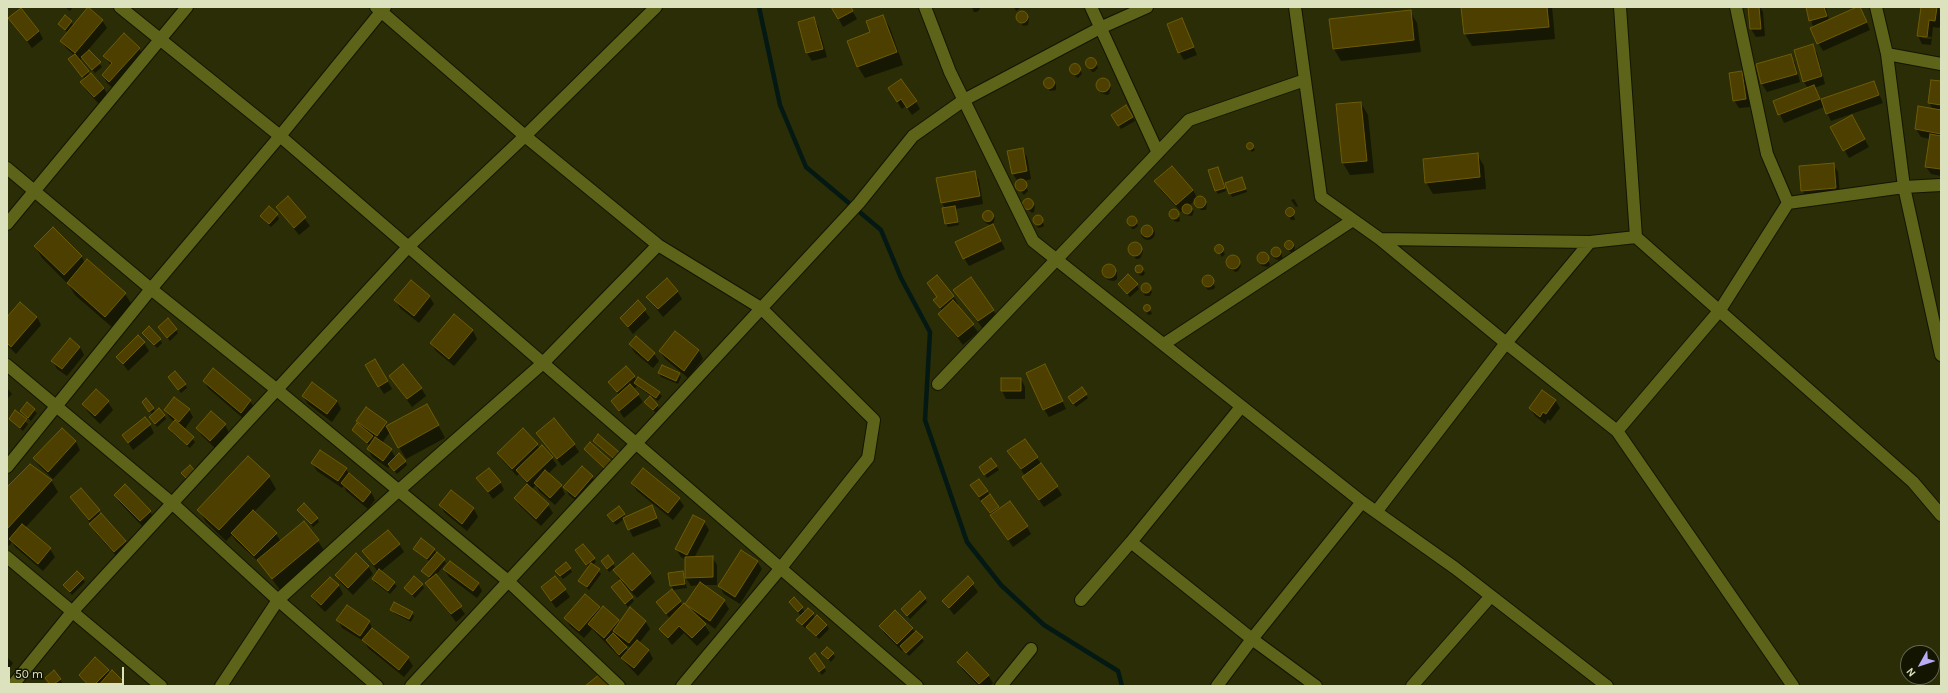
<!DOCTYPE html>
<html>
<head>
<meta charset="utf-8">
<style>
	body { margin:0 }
	#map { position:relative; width:1948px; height:693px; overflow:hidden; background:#2a2d06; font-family:Karla,sans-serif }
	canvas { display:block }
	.frame { position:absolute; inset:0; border:8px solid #dce2be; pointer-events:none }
	.north { position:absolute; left:1900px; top:645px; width:40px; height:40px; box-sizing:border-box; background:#131500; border:1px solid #63674c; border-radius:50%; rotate:231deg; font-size:11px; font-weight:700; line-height:16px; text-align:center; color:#dce2be }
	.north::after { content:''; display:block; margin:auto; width:14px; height:18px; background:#bbaaf6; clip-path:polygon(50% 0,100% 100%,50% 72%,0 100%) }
	.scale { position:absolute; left:8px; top:667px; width:116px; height:18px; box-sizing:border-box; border:2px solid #dce2be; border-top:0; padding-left:5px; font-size:12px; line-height:14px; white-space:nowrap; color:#dce2be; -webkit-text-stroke:3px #131500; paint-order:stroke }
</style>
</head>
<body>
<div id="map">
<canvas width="1948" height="693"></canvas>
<div class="frame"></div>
<div class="north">N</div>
<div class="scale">50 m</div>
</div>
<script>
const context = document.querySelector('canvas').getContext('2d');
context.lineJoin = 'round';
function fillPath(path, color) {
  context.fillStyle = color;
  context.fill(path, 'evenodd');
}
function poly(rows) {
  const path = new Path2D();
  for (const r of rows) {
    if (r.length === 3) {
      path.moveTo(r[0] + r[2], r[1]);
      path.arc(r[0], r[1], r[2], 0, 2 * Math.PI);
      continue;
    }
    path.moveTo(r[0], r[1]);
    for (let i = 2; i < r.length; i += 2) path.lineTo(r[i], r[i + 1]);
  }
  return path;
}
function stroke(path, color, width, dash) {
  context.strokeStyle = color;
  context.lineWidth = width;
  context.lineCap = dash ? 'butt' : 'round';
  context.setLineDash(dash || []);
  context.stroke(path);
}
fillPath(poly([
	[65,7,73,7,70,11],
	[832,7,850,7,857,19,843,27],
	[972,7,979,7,980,9,977,12,974,12],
	[1014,7,1020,7,1020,8,1016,11],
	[1462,7,1552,7,1555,39,1472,46,1465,34],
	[1749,7,1760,7,1763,12,1765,36,1756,37,1751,29],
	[1807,7,1826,7,1829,20,1864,15,1870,30,1823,51,1818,43],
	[1922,7,1938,7,1941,13,1941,28,1940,26,1939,28,1933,27,1931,45,1922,44,1918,36],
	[1922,36,1932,37,1931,39,1922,38],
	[1410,11,1417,23,1421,52,1341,61,1334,49,1330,20],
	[1024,13,1029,18,1028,25,1023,26,1017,16,1018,14],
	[883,16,890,28,903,65,865,78,858,67,871,33],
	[10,18,39,31,43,39,32,48],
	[814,19,818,26,827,57,812,61,807,53,799,23],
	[1182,19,1197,55,1184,60,1179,52],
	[102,20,107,28,88,50,102,67,95,73,82,58,79,61,90,75,104,88,108,96,99,104,86,90,81,82,85,79,71,63,74,55,66,48,62,41,68,33,59,24,71,22,74,26],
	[1812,45,1817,53,1825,84,1814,88,1821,101,1874,82,1883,103,1831,121,1824,107,1784,123,1774,101,1808,88,1804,82,1795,50],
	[139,49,144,56,114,89,107,83,103,75,111,66,105,56],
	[1790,56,1795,63,1800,82,1767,92,1762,84,1757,65],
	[1091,59,1094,59,1098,68,1094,72,1092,72,1087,63],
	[1075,64,1078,65,1082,74,1078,78,1076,77,1071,68],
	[1741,72,1746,80,1750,107,1739,108,1734,100],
	[1051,79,1056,84,1056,90,1050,91,1045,83,1046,80],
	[1102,79,1108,82,1111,88,1109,94,1107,95,1101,93,1099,89,1098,83],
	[1941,82,1941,176,1931,174,1926,167,1930,139,1921,137,1916,129,1933,110,1929,102],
	[893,96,916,102,920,109,912,115,906,106,902,109],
	[1361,103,1368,115,1374,173,1350,175,1343,163,1337,105],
	[1126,107,1135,121,1121,129,1112,115],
	[1852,117,1869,147,1849,158,1832,128],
	[1250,143,1255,150,1252,152,1247,146],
	[1022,149,1027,157,1031,179,1024,181,1028,191,1024,195,1017,187,1018,182,1013,174,1009,152],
	[1477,154,1484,166,1486,189,1433,194,1426,182],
	[1833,164,1838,172,1840,196,1807,198,1802,190],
	[1218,168,1226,191,1218,194,1216,191],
	[974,172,979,180,983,204,955,209,959,225,948,227,946,224,945,208,942,203],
	[1156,181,1193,190,1197,198,1203,198,1205,200,1207,204,1206,210,1200,210,1195,200,1189,206,1194,211,1192,216,1185,215,1183,211,1181,212,1160,189],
	[1244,182,1247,192,1232,197,1226,183],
	[288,197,310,226,299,235,277,207],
	[1028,199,1035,206,1034,212,1032,213,1024,206,1026,200],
	[1294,199,1298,206,1296,207,1291,200],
	[1175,210,1179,215,1180,221,1178,222,1174,221,1172,218,1170,213],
	[1288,210,1292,210,1295,220,1291,220,1287,211],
	[987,212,992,214,995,218,993,225,1005,249,969,266,964,258,992,226,986,223,984,219,983,216],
	[277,215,279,219,271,227,261,216],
	[1131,216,1134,217,1138,226,1134,229,1132,229,1127,220],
	[1035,217,1040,217,1044,225,1043,227,1038,228,1037,226,1034,222],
	[1148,233,7],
	[1289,241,1295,247,1294,252,1290,252,1286,244],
	[1133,243,1136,243,1143,251,1141,257,1139,259,1136,259,1129,250,1131,244],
	[1219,245,1225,254,1222,257,1216,247],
	[35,246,81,256,85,263,125,294,132,305,113,328,75,295,68,284,42,258],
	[1275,248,1280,250,1282,254,1282,259,1279,260,1275,259,1272,255,1272,252],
	[1263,254,1268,259,1270,265,1268,267,1262,266,1260,263,1259,257],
	[1232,256,1237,259,1241,266,1238,271,1236,272,1230,269,1228,265,1228,259],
	[1106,265,1112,266,1117,272,1117,279,1114,281,1108,280,1103,274,1103,267],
	[1141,266,1145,273,1143,276,1139,275,1137,271,1137,267],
	[1210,277,1215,287,1214,289,1208,290,1203,284,1204,278],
	[928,284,953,296,958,304,957,305,978,332,963,345,939,314,942,311,935,300,938,298],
	[1137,285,1139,289,1130,297,1121,287],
	[1144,285,1149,286,1152,292,1150,296,1145,296,1143,292,1142,286],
	[677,291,682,299,663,317,647,297],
	[955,291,993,310,998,318,983,329],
	[429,296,434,304,419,323,400,308,396,300],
	[638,302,650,318,633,334,621,318],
	[20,303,37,317,41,325,16,354,7,345,7,318],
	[1148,306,1152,314,1148,315,1145,307],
	[454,316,473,331,477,339,454,366,436,351,431,343],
	[168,320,178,333,170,341,159,327],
	[143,333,160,340,162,343,157,348],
	[675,333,699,351,703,359,688,378,665,359,660,351],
	[144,343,149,351,128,371,118,357],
	[630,344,654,354,659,361,653,368,634,352],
	[80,347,84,355,67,376,57,369,53,361],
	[375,360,392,389,384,394,366,366],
	[626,367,637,381,659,393,662,396,658,401,637,386,634,389,643,402,624,418,612,401,619,395,610,382],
	[659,373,679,373,681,377,678,384,661,377],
	[1049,373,1066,409,1049,417,1044,409],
	[390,376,421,388,426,396,412,407],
	[169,377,185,384,187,388,181,393],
	[1002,379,1021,379,1025,387,1025,399,1006,399,1002,391],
	[204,381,250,401,255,409,245,420,208,388],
	[7,388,12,394,7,399],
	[1082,388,1088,398,1076,407,1071,401],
	[96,390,108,402,113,410,100,424,88,412,83,404],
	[303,396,337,401,341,409,332,422,308,404],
	[1555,400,1560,408,1550,421,1548,419,1545,424,1535,416,1530,408],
	[646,402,657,405,659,409,656,413],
	[27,403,37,413,31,421,21,411],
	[145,406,153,408,155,412,164,415,166,419,157,427,150,418,153,415],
	[366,408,386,423,388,427,434,417,445,438,406,459,390,432,382,443,391,450,396,458,405,461,407,465,397,474,390,466,388,468,372,457,368,449,370,446,353,430],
	[165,410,189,410,193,417,184,430,195,442,190,448,171,432,169,428,175,422,170,418],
	[15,412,28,424,23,431,10,419],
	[150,425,154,433,133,450,123,435],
	[225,425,229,433,215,448,202,436,197,428],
	[62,429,76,442,80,450,53,479,39,466,34,458],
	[537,433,574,444,579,452,562,466],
	[594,441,618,452,620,456,615,461],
	[537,445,540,449,552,458,557,465,548,474,561,486,565,494,555,505,539,491,536,485,532,489,548,505,553,513,541,526,520,506,515,499,528,485,519,474,517,476,503,461,498,453],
	[585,449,610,462,612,465,606,471],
	[1009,451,1037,458,1062,495,1044,507,1028,485,1023,477,1025,476],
	[312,463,346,469,349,474,371,492,375,500,368,509,346,491,344,486,342,488,317,471],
	[996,466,999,470,987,478,982,471],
	[582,468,592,477,597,485,580,504,569,495,565,487],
	[269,477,276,489,254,512,276,534,281,542,318,541,325,552,280,590,260,563,236,541,232,535,226,541,206,522,199,510],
	[478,478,500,482,504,490,493,499],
	[51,480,58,492,25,528,50,549,55,557,43,571,15,547,12,542,9,546,7,544,7,488],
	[632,483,679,499,684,506,673,520,637,491],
	[81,489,102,516,126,542,130,549,119,559,95,532,91,524,71,497],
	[973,489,987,491,1000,510,1027,527,1031,534,1013,547],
	[451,491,474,509,478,517,467,531,445,513,440,505],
	[115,495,150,512,155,519,145,529,120,503],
	[652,507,661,526,633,537,624,519,616,525,610,518,624,514,626,518],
	[298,510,317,518,319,522,313,527],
	[704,522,709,530,694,558,712,557,717,565,717,585,702,585,724,601,729,609,715,629,699,617,710,633,697,646,684,633,672,645,660,629,670,619,658,602,672,591,683,606,689,609,686,604,700,585,691,586,686,578,686,560,681,557,676,549],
	[399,544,404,552,380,572,397,586,390,594,375,583,373,579,378,572,364,552],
	[415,549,434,550,446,563,436,575,465,614,456,622,427,583,431,580,423,571,430,562],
	[576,551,594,559,596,562,592,565,601,574,589,590,579,581,589,568],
	[632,554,650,574,655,582,637,598,619,579,615,571],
	[757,561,762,569,740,604,724,594,719,586],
	[602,562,613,564,615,567,609,572],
	[368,566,373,574,353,595,341,583,336,575],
	[570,568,572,572,563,579,559,574],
	[444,569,478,583,482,591,477,598,449,577],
	[77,572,85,582,72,595,66,588],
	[683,572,687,588,673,590,669,574],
	[330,578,339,586,343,594,325,612,317,604,312,597],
	[968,578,978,592,954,615,944,601],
	[620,582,634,601,628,607,615,591],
	[422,584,424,588,415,598,405,588],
	[542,588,565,590,570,597,556,608],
	[794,599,805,612,813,614,815,619,827,625,829,629,819,639,807,626,805,628,800,623,798,620,801,616,790,602],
	[925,599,927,602,910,619,902,610],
	[600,607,601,610,603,608,620,623,645,621,650,629,639,643,649,651,653,659,638,676,592,629,584,638,570,626,565,618],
	[621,642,622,642,631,648,628,651],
	[392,610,412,613,414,616,411,622,394,613],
	[895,611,924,641,909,656,903,650,902,651,885,634,880,626],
	[338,620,369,621,373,630,408,658,413,666,404,677,368,648,365,642,342,628],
	[823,653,833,654,835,657,831,662],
	[815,655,826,671,822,675,812,662],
	[7,657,13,663,8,671,7,670],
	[958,662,988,675,993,683,990,686,979,686,963,670],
	[108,671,125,686,87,686,80,675],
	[60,679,62,683,59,686,52,686,49,682]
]), '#0007');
stroke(poly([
	[759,7,780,105,806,167,881,230,901,278,930,332,925,420,967,542,1001,585,1044,625,1118,671,1122,686]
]), '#051914', 4.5);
const building = poly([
	[88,7,103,20,75,53,60,41,88,7],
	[831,7,851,7,853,11,838,19,831,7],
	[1461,7,1547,7,1549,27,1464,34,1461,7],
	[1748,7,1759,7,1761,29,1750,29,1748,7],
	[1806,7,1824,7,1827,16,1809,21,1806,7],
	[1857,7,1860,7,1867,22,1817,44,1810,28,1857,7],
	[1921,7,1937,7,1935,21,1929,20,1927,37,1917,36,1921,7],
	[21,8,39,31,27,41,8,18,21,8],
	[1411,10,1414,40,1333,49,1329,19,1411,10],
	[1022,17,6],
	[65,15,72,21,65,30,58,24,65,15],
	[883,15,897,52,857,67,847,41,870,32,866,21,883,15],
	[814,17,823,49,806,53,798,22,814,17],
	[1182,18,1194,47,1178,53,1167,24,1182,18],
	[124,33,140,48,109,82,102,75,112,63,103,56,124,33],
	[1813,44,1822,76,1803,82,1794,50,1813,44],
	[89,50,101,62,92,70,81,57,89,50],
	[75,54,89,71,82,77,68,59,75,54],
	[1791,54,1797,74,1761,84,1756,64,1791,54],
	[1091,63,5.5],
	[1075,69,5.5],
	[1742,71,1746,99,1733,101,1729,73,1742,71],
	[91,73,104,88,94,97,80,82,91,73],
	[1049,83,5.5],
	[1103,85,7],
	[901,79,917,101,907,108,901,99,897,102,888,88,901,79],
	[1931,80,1941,81,1941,105,1928,103,1931,80],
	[1874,81,1879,95,1826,114,1821,99,1874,81],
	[1814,85,1820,99,1778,115,1773,101,1814,85],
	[1361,102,1367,161,1342,163,1336,104,1361,102],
	[1126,105,1133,117,1118,126,1111,115,1126,105],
	[1918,106,1941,110,1941,134,1915,129,1918,106],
	[1852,115,1865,139,1843,151,1830,127,1852,115],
	[1930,134,1941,136,1941,169,1925,167,1930,134],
	[1250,146,3.5],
	[1023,148,1027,171,1012,174,1007,151,1023,148],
	[1478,153,1480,177,1425,183,1423,159,1478,153],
	[1834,163,1836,188,1801,191,1799,166,1834,163],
	[1172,166,1193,190,1176,205,1154,181,1172,166],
	[1218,167,1225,188,1215,191,1208,170,1218,167],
	[975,171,980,196,941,203,936,178,975,171],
	[1242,177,1246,189,1229,194,1225,183,1242,177],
	[1021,185,6],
	[288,196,306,217,294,228,276,207,288,196],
	[1200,202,6],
	[1028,204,5.5],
	[1187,209,5],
	[269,206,278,214,269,224,260,216,269,206],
	[955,206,958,222,945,224,942,208,955,206],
	[1290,212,4.5],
	[1174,214,5],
	[988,216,5.5],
	[1038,220,5],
	[1132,221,5],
	[993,224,1001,241,963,259,955,242,993,224],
	[1147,231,6],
	[53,227,82,256,64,275,34,246,53,227],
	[1289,245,4.5],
	[1135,249,7],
	[1219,249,4.5],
	[1276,252,5],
	[1263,258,6],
	[1233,262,7],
	[87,259,126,293,105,317,67,283,87,259],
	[1109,271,7],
	[1139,269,4],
	[1128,274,1138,284,1127,294,1118,284,1128,274],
	[937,275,954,296,940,308,933,300,937,297,927,283,937,275],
	[1208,281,6],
	[971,277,994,310,978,321,953,290,971,277],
	[667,278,678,291,658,309,646,297,667,278],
	[411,280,430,296,414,316,394,300,411,280],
	[1146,288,5],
	[638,300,646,309,628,327,620,318,638,300],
	[953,300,974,324,958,337,938,314,953,300],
	[20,302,37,317,11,347,7,343,7,317,20,302],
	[1147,308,3.5],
	[454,314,473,330,449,359,430,343,454,314],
	[168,318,177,329,167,338,158,327,168,318],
	[149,326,161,339,154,345,142,333,149,326],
	[675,331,699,350,684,371,659,351,675,331],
	[138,335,145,342,123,364,116,357,138,335],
	[636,336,655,353,648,361,629,344,636,336],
	[70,338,80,347,62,369,51,361,70,338],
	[375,359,388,381,378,387,365,365,375,359],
	[403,364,422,388,407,399,389,376,403,364],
	[1045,364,1063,401,1043,410,1026,373,1045,364],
	[662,365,680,373,676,381,658,373,662,365],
	[626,366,635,376,617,392,608,382,626,366],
	[213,368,251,400,241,413,203,381,213,368],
	[175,371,186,384,178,390,168,377,175,371],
	[638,377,660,392,656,398,634,383,638,377],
	[1001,378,1021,378,1021,391,1001,391,1001,378],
	[312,382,337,401,327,414,302,396,312,382],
	[630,384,639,394,619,411,611,401,630,384],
	[1082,387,1087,394,1073,404,1068,397,1082,387],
	[96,389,109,401,95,416,82,404,96,389],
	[1542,390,1556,400,1546,414,1543,412,1540,417,1529,408,1542,390],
	[650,396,658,405,653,410,644,402,650,396],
	[174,397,190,409,179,422,164,410,174,397],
	[146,398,154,408,149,412,142,402,146,398],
	[27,402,35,409,28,418,20,411,27,402],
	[427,404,439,425,398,448,386,426,427,404],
	[366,407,387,422,377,436,356,421,366,407],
	[159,408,165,415,155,424,149,417,159,408],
	[15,410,27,419,20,428,9,419,15,410],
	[211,411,226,424,210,441,196,428,211,411],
	[145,417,151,424,128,443,122,435,145,417],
	[554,418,575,444,557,459,536,433,554,418],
	[175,420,194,437,187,445,168,428,175,420],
	[357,423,373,436,367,443,352,430,357,423],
	[62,428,76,441,48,472,33,458,62,428],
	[523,428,538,444,512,469,497,453,523,428],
	[598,434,619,452,613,458,593,441,598,434],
	[375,437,392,449,383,461,367,449,375,437],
	[1025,439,1038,457,1021,469,1007,451,1025,439],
	[590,442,611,461,604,468,584,449,590,442],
	[542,445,553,457,527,482,516,470,542,445],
	[320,450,347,468,338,481,311,463,320,450],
	[399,453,406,461,394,471,388,464,399,453],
	[248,456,270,476,219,530,197,510,248,456],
	[991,458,997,466,984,475,979,467,991,458],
	[1041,463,1058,486,1039,500,1022,477,1041,463],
	[30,464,52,480,7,529,7,487,30,464],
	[190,465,195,471,186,478,181,473,190,465],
	[582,466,593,476,575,497,563,487,582,466],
	[489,468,501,482,488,492,476,478,489,468],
	[643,468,680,498,668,513,631,483,643,468],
	[545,470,562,485,550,498,534,483,545,470],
	[349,473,371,492,363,502,341,483,349,473],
	[979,479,988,491,979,497,970,485,979,479],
	[125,484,151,511,140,521,114,495,125,484],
	[527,484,549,504,536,519,514,498,527,484],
	[81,488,100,510,89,520,70,497,81,488],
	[451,490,474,508,462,524,439,505,451,490],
	[990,494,999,507,990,513,981,501,990,494],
	[1010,501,1028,526,1008,540,990,515,1010,501],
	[304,503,318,518,311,524,297,510,304,503],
	[652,505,657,518,628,530,623,518,652,505],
	[619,506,625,514,613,522,607,515,619,506],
	[253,510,277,533,254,556,231,533,253,510],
	[101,513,126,541,114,552,89,524,101,513],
	[693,515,705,521,687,555,675,549,693,515],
	[304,521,319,540,272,579,257,560,304,521],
	[22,524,51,548,38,564,9,539,22,524],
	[388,530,400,544,374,565,362,551,388,530],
	[421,538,435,549,427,559,413,549,421,538],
	[583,544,595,558,586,565,575,550,583,544],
	[741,550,758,561,735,597,718,586,741,550],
	[437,552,445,559,429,577,421,571,437,552],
	[356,553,369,566,348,588,335,575,356,553],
	[633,553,651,573,632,591,613,570,633,553],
	[608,555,614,563,607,569,601,561,608,555],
	[713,556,713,577,685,578,685,557,713,556],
	[450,561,479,583,473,591,443,569,450,561],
	[566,562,571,568,560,576,555,571,566,562],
	[591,563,600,569,587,587,578,581,591,563],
	[379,569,395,582,388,591,372,579,379,569],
	[77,571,84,578,70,592,63,585,77,571],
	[683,571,685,584,670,586,668,573,683,571],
	[436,574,462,606,451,614,425,583,436,574],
	[414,576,423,584,412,595,404,588,414,576],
	[555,576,566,589,551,601,541,587,555,576],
	[968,576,974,583,949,608,942,601,968,576],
	[330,577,339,585,321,605,311,596,330,577],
	[620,580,633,597,625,604,611,587,620,580],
	[700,582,725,600,710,621,685,604,700,582],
	[672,589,681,601,666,614,656,602,672,589],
	[920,591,926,598,907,616,901,609,920,591],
	[585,594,600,607,579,631,564,618,585,594],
	[794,597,803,607,798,612,789,602,794,597],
	[394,602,413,612,409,619,390,610,394,602],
	[684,603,706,624,692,638,679,626,668,638,659,629,684,603],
	[347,605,370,621,360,636,336,620,347,605],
	[603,606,619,620,604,638,588,624,603,606],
	[630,607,646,621,629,643,613,631,630,607],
	[808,608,814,613,802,625,796,620,808,608],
	[895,610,913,628,897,644,879,626,895,610],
	[817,615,827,625,816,636,806,627,817,615],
	[372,628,409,657,399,670,362,640,372,628],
	[916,631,923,637,906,653,900,646,916,631],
	[613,633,627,647,619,655,606,640,613,633],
	[637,640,649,650,634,668,621,658,637,640],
	[827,647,834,653,828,659,821,653,827,647],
	[967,652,989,675,979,684,957,662,967,652],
	[815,653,825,667,819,672,809,658,815,653],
	[95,657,109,670,93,686,89,686,79,675,95,657],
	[54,670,61,679,51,686,45,678,54,670],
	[112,670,124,682,121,684,123,686,98,686,112,670],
	[600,674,609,686,585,686,600,674]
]);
fillPath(building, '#4d3f00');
stroke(building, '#6e5b06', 1);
const minor = poly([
	[120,7,280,136,917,686],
	[376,7,525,136,658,245,761,308,874,420,868,458,780,569,682,686],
	[925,7,950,72,1033,241,1362,502,1455,568,1607,686],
	[1091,7,1158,153],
	[1295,7,1321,197,1380,239,1506,343,1617,431,1793,686],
	[1620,7,1636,237],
	[1736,7,1767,154,1788,203],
	[1876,7,1887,54,1904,187,1941,355],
	[1887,54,1941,64],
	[7,168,151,289,276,389,508,581,619,686],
	[7,224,187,7],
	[1380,239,1590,242,1636,237,1913,482,1941,515],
	[1164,344,1353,220],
	[7,365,172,503,278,600,377,686],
	[938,384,1189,120,1305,80],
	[1617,431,1720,310,1788,203,1904,187,1941,185],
	[7,467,151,289,280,136,385,7],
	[1376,512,1506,343,1590,242],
	[1131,542,1252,639,1316,686],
	[7,557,161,686],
	[1081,600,1131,542,1241,407],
	[12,686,72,612,409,246,525,136,656,7],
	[221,686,278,600,398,491,543,363,658,245],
	[411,686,859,203,913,136,964,100,1100,28,1147,7],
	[1001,686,1031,649],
	[1217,686,1252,639,1362,502],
	[1412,686,1491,596]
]);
stroke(minor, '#131501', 14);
stroke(minor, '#5d6419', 12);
</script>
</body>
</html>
